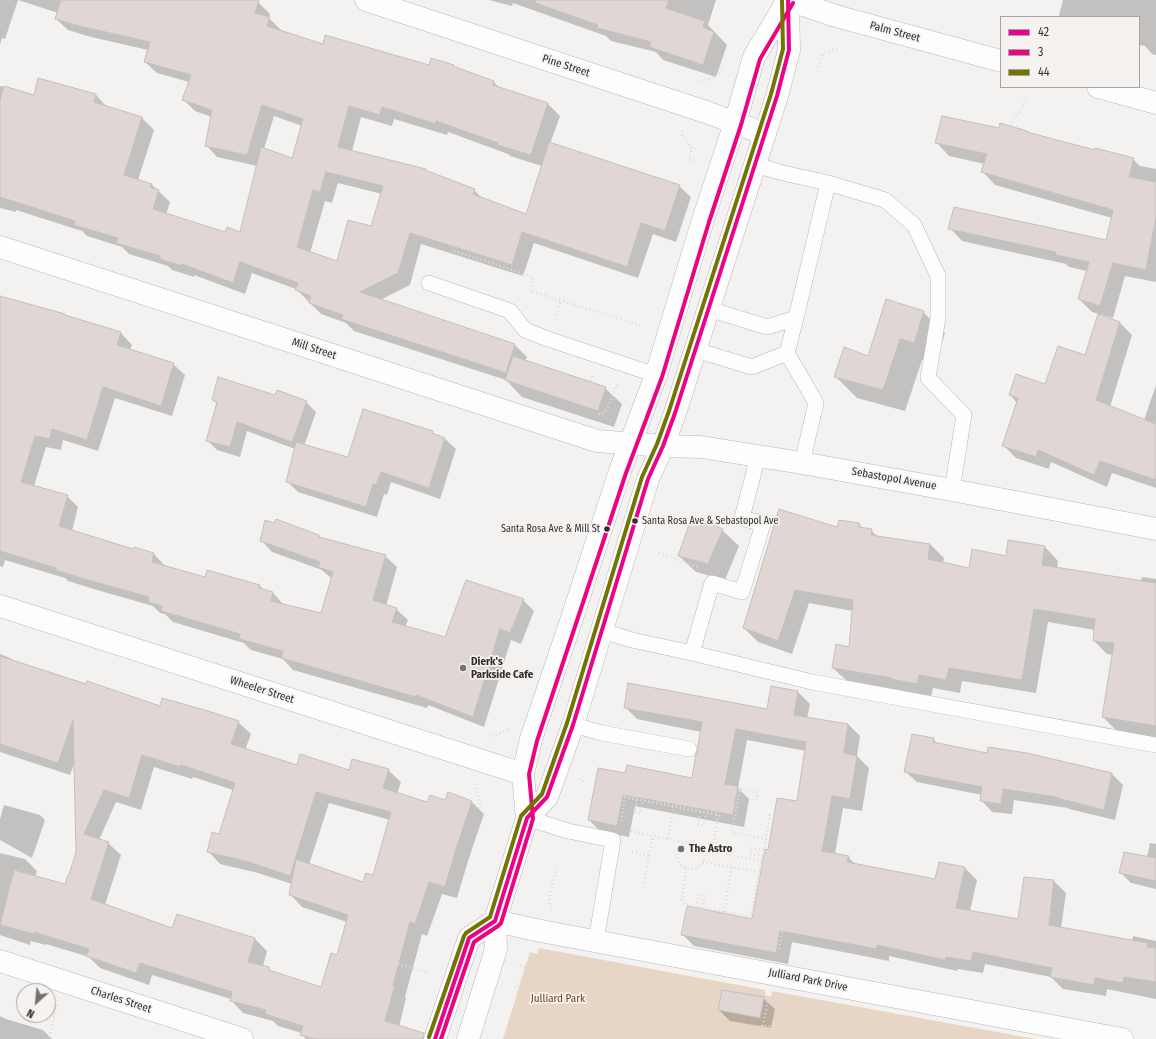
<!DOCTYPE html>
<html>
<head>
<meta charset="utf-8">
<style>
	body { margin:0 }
	#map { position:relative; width:1156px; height:1039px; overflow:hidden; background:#f4f2f0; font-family:"Fira Sans Condensed",sans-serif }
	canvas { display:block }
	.legend { position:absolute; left:1000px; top:16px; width:140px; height:72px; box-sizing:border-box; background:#f5f2ef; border:1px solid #a6a4a2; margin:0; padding:5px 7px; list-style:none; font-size:12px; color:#302f2e }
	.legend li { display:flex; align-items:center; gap:8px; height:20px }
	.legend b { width:20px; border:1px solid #a6a4a2 }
	.north { position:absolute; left:16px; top:983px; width:40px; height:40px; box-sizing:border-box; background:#f5f2ef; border:1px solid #a6a4a2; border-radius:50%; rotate:207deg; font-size:11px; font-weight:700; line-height:16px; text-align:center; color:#302f2e }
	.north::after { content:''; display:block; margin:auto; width:14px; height:18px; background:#757372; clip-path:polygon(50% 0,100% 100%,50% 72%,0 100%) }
</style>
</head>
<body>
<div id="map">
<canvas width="1156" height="1039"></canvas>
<ul class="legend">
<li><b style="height:5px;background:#ea028c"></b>42</li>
<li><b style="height:5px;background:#ec0380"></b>3</li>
<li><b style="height:5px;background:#727501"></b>44</li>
</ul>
<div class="north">N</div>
</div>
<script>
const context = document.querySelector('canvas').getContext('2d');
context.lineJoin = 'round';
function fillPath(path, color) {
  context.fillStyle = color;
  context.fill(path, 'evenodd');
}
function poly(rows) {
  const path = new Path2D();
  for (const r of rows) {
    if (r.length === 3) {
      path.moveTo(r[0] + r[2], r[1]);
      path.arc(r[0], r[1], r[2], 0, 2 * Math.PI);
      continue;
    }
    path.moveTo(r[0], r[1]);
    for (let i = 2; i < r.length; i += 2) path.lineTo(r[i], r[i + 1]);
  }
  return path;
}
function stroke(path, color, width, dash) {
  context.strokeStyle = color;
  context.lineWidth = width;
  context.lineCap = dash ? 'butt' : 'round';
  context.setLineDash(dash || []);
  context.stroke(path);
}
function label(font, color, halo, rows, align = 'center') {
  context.font = font + ' "Fira Sans Condensed",sans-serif';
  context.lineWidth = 3.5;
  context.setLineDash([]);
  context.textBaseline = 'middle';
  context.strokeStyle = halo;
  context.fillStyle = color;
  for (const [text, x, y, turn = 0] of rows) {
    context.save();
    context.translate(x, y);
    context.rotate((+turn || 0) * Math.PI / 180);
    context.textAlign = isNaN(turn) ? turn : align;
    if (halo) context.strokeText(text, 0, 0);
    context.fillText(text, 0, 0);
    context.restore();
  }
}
fillPath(poly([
	[539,948,765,990,765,995,771,997,772,991,1035,1039,503,1039,530,952,537,954]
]), '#e7d6c6');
fillPath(poly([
	[0,0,251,0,258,2,270,14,269,18,281,30,281,31,323,45,429,66,453,66,455,68,494,82,500,89,548,104,560,116,550,144,679,186,691,197,676,242,653,234,638,278,534,243,523,276,421,244,410,285,380,300,515,345,527,357,525,361,605,388,622,404,614,427,522,397,506,380,354,331,346,323,321,314,296,289,252,273,245,294,194,275,194,277,172,270,168,266,129,254,122,247,87,236,82,231,16,210,16,212,0,208,0,86,35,96,39,79,96,95,107,107,142,118,154,130,138,180,151,184,170,202,166,215,226,234,241,233,257,166,217,157,206,145,212,117,195,111,183,99,189,82,157,73,145,62,148,50,91,37,68,30,56,19,58,13,18,0,5,39,2,38,0,45],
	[274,116,302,126,293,160,264,149],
	[361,117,392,126,394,119,447,135,448,132,508,154,510,156,542,166,527,216,484,200,474,190,352,151],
	[338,183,382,194,371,227,338,262,310,253,325,201,332,203],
	[489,0,716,0,708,25,727,45,716,77,663,60,656,52,611,41,606,36,513,3,512,6],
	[1063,0,1156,0,1156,55,1152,54,1145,46,1139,45,1139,17,1061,17,1059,15],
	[1000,129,1027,132,1028,133,1096,151,1133,159,1140,166,1156,169,1156,282,1125,276,1113,318,1092,312,1079,299,1087,271,1069,267,1066,264,962,241,950,228,1106,242,1112,218,995,185,983,172,985,164,949,156,937,143],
	[0,297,121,333,132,345,130,350,173,364,185,375,172,416,115,398,98,451,63,440,61,450,46,447,34,486,67,496,78,507,72,531,133,551,154,554,165,566,206,578,260,586,265,591,273,593,284,605,322,614,332,579,322,570,272,552,261,540,319,536,322,538,385,556,397,567,386,606,396,609,408,620,405,627,445,638,523,600,534,611,521,644,511,640,484,727,428,705,427,708,293,670,283,659,251,650,244,643,173,622,165,614,160,613,153,606,97,590,68,581,65,578,5,560,3,567,0,566],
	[923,312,945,333,935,364,922,360,905,411,857,398,835,376,868,358],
	[1120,323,1132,335,1110,407,1144,420,1156,385,1156,488,1112,473,1107,487,1051,462,1049,469,1016,458,1003,445,1017,403,1010,395,1045,386,1085,356],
	[276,396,306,402,316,412,304,446,349,458,364,411,432,432,435,435,445,439,456,449,440,499,391,482,387,495,384,494,377,517,298,492,287,481,295,449,247,431,240,457,217,450,207,440,217,404,213,400],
	[859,524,863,529,871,530,878,537,930,544,944,558,943,563,970,569,1006,557,1045,547,1058,561,1057,569,1141,581,1142,577,1156,579,1156,737,1117,731,1103,717,1113,655,1107,654,1094,641,1095,630,1048,622,1036,693,962,681,960,693,933,688,931,697,906,692,904,691,847,681,833,668,850,648,853,611,809,603,792,654,758,642,744,628,838,528],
	[722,530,739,546,725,580,696,572,679,556],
	[0,654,10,658,14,661,160,707,238,722,251,734,245,750,297,766,349,771,388,770,401,782,397,794,428,803,446,801,449,793,472,802,484,814,468,861,457,898,442,894,427,936,422,934,405,997,406,998,399,1027,410,1039,306,1039,301,1034,302,1033,278,1026,273,1021,243,1013,231,1000,231,999,152,975,149,985,100,968,89,957,46,944,46,945,31,941,30,945,0,935,0,853,25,859,37,871,35,877,66,885,70,877,77,853,75,762,70,775,0,752],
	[154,767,192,779,193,777,233,790,219,835,208,851,220,864,258,873,292,884,290,894,302,907,347,922,337,956,322,988,273,973,269,968,263,966,267,951,255,939,177,915,173,929,105,905,121,855,108,843,99,840,116,802,141,810],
	[329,803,390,820,374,876,364,883,309,865],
	[772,687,798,692,810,704,807,718,848,724,860,736,857,756,869,768,862,811,843,808,835,854,848,857,856,865,936,880,940,863,965,868,977,880,970,911,1019,920,1025,878,1054,881,1066,893,1061,928,1132,941,1133,936,1156,941,1156,999,1107,989,1106,996,1063,989,1051,977,985,964,983,973,958,969,957,971,889,956,889,961,792,942,788,964,694,946,682,934,753,920,768,851,797,803,806,751,747,740,738,788,749,799,744,827,635,806,629,837,601,832,589,820,626,775,693,779,699,750,701,732,637,719,625,707,768,710],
	[933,739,939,745,988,754,1112,774,1123,785,1115,820,1069,809,1068,808,1014,800,1012,814,992,812,981,800,982,795,917,782,905,771],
	[4,805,40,815,45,820,32,858,0,840,0,819],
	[1150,843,1156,844,1156,889,1131,883,1121,873,1147,857],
	[763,998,775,1009,771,1028,730,1021,719,1010],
	[0,1016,6,1019,43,1030,52,1039,0,1039]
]), '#0003');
const building = poly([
	[61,0,259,0,255,13,270,17,267,26,323,44,325,35,429,65,431,58,454,65,453,66,494,81,493,85,548,103,531,155,497,145,498,143,436,121,436,124,382,107,380,115,349,106,338,147,426,169,425,170,475,189,473,194,526,214,549,142,680,185,665,231,641,223,627,267,522,232,512,265,410,233,398,273,360,292,515,344,506,373,341,319,343,315,309,303,311,296,295,290,298,283,240,262,233,283,182,264,182,266,160,259,160,256,116,243,118,238,74,225,75,221,0,197,0,100,4,86,34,95,38,78,96,94,94,102,142,117,124,175,152,184,150,187,159,190,153,209,225,232,227,227,240,232,261,147,292,158,303,119,262,105,247,155,205,146,212,110,182,100,191,75,144,62,150,42,79,26,55,19,61,0],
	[326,172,383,186,371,226,348,220,337,261,297,247,313,190,320,192,326,172],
	[536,0,669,0,666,8,705,21,703,27,714,32,703,65,649,47,651,42,597,28,598,25,535,3,536,0],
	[942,116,999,128,1000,123,1027,131,1027,132,1095,150,1095,148,1134,158,1129,177,1156,182,1156,217,1146,270,1113,263,1100,306,1078,299,1089,262,1056,255,1056,252,948,229,954,207,1106,240,1113,210,981,172,987,154,935,143,942,116],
	[0,296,65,314,65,315,121,332,117,345,174,363,161,406,103,387,87,440,52,429,50,439,35,436,21,482,68,495,59,526,133,549,134,547,154,553,152,562,205,577,207,570,260,585,259,588,273,592,271,601,321,613,333,572,318,567,320,562,260,541,265,520,274,523,276,519,319,535,319,537,386,555,373,600,397,608,392,622,445,637,466,580,524,599,510,633,500,629,473,717,416,695,416,697,281,658,283,651,239,639,240,634,161,611,162,606,148,602,149,597,84,579,56,570,56,568,0,551,0,296],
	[886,299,924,311,914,343,900,339,883,390,834,377,844,347,868,356,886,299],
	[1098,314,1120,322,1096,400,1156,424,1156,480,1100,461,1094,475,1038,450,1036,457,1002,446,1018,398,1009,395,1016,374,1045,384,1058,346,1085,355,1098,314],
	[513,356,606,387,598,411,505,380,513,356],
	[218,377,275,395,277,390,307,401,292,442,237,422,230,447,206,441,217,402,212,400,218,377],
	[363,409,433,431,432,433,445,438,429,488,381,472,376,485,373,484,366,507,286,482,296,442,348,457,363,409],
	[779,509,837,527,839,520,859,523,859,527,872,529,871,535,930,544,928,559,969,568,972,549,1006,556,1008,540,1045,546,1042,565,1156,583,1156,726,1102,717,1114,643,1093,641,1095,619,1034,609,1022,680,949,668,946,680,919,675,917,684,891,679,892,678,832,668,836,644,849,647,853,600,795,590,778,641,743,628,779,509],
	[692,516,723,529,708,564,678,556,692,516],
	[0,656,86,684,87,681,160,706,162,698,208,711,239,721,231,744,297,765,300,754,349,770,352,759,389,769,383,788,427,802,430,795,445,800,448,792,472,801,456,849,445,887,429,882,415,924,410,922,393,985,395,985,385,1021,424,1033,423,1039,314,1039,300,1035,303,1026,265,1014,266,1010,230,1001,232,992,140,963,136,973,86,956,89,949,34,932,33,934,0,925,14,870,65,884,68,875,69,875,76,852,76,853,73,720,58,763,0,744,0,656],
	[142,755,180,767,181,765,235,783,219,834,212,832,207,852,245,861,290,876,316,792,391,812,373,875,366,873,363,882,296,859,289,895,348,915,337,955,331,953,321,987,269,970,269,967,248,962,255,938,177,914,172,928,91,899,109,842,84,834,104,790,129,798,142,755],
	[628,683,767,709,771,686,798,691,794,715,848,724,844,753,857,756,850,799,832,796,822,851,849,856,847,862,935,879,939,862,965,867,956,908,1018,919,1024,877,1054,880,1049,925,1148,943,1147,947,1156,948,1156,982,1124,977,1123,983,1095,978,1094,985,1050,977,1052,968,973,952,971,961,946,957,945,960,877,945,877,949,780,931,776,953,681,935,687,906,752,919,765,849,768,850,777,798,797,801,806,742,736,729,725,784,738,786,733,815,623,795,617,826,588,820,598,768,625,773,627,765,692,778,696,754,698,750,698,746,702,722,624,708,628,683],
	[912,734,934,738,933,742,987,753,988,747,1027,753,1112,773,1104,810,1057,798,1057,797,1003,789,1001,804,980,801,982,787,904,772,912,734],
	[1124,852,1156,858,1156,881,1119,873,1124,852],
	[722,990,764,997,760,1018,718,1010,722,990]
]);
fillPath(building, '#e0d6d4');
stroke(building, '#c2c0bf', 1);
const service = poly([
	[755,165,783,173,828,183,885,200,914,225,938,276,938,318,928,378,964,415,952,490],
	[429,283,510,311,525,330,548,339,656,375],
	[709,309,767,327,796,318,828,183],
	[696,350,752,367,787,353,796,318],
	[787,353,816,403,802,463],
	[603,631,632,640,692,653,812,682,1156,745],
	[692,653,712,583,742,592,763,524,742,518,758,456],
	[573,725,602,733,689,749],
	[527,818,568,831,613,840,596,941]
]);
const minor = poly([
	[366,0,706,112,765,134],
	[789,0,836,16,1001,61],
	[1098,87,1156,103],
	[0,247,597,441,663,446,701,447,802,463,952,490,1156,529],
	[0,606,523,774],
	[495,921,546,932,1122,1039],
	[0,961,242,1039]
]);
const secondary = poly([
	[527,818,547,797,573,725,648,479,663,446,675,413,777,96,789,50,788,0],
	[435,1039,469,938,495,921],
	[468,1039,496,949,495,921,527,818,523,774,531,739,571,621,620,471,656,375,703,220,735,123,754,57,788,0]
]);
stroke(service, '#b9b7b6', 16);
stroke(minor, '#b9b7b6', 23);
stroke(secondary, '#b9b7b6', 23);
stroke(poly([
	[818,67,824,53,839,48],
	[701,81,713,78,721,72,724,67],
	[1010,126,1013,119,1021,110,1025,100],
	[682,131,681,134,686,139,692,149,689,158,694,161],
	[454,251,533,277,530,291,643,326],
	[555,319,561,301],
	[591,381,592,376],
	[599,414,602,414,608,408,617,384],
	[659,553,698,567],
	[492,736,507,730,508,731],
	[579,779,585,782],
	[475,784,480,804,480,808],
	[700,812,698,824,704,826,706,813],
	[774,816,770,815,766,839,819,849,822,835],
	[621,821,625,797,718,814,714,838,719,850,725,853,730,855,762,861],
	[631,831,686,843],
	[668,838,674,807],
	[691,855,14],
	[632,852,649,856],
	[703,862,760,872],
	[686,868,682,900,685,905,751,917,766,839,732,832,740,789,758,793,756,802],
	[644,883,653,836],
	[552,907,550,905,549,898,557,868],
	[696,907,699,894,705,895,702,908],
	[724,912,732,866],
	[779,949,798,845],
	[517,963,581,1001,601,1016,626,1039],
	[398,964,429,973],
	[515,987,518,987,525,967,534,956],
	[763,1026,768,999],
	[49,1037,57,1005],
	[703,1039,710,1035,736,1029,763,1026,789,1027,848,1039]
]), '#dbdbdb', 2.5, [1, 3]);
stroke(service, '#fdfdfd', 15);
stroke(minor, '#fdfdfd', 22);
stroke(secondary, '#fdfdfd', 22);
stroke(poly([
	[625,797,722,816],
	[637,800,635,812,640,814,643,801],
	[763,856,750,854,750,848,764,850],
	[687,905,751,917,764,849]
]), '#dbdbdb', 2.5, [1, 3]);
stroke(poly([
	[435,1039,469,938,495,921,527,818,547,797,573,725,648,479,663,446,675,413,777,96,789,50,788,0]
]), '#ea028c', 4);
stroke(poly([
	[441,1039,474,942,498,926,501,923,533,819,529,774,537,741,626,473,662,377,709,222,741,125,760,59,793,3]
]), '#ec0380', 4);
stroke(poly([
	[429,1037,464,936,466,933,490,917,521,816,542,794,567,723,642,477,657,444,669,411,771,94,783,49,782,0]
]), '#727501', 4);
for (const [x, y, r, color] of [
	[635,521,3.5,"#302f2e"],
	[607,529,3.5,"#302f2e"],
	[463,668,4,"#757372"],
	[681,849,4,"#757372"]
]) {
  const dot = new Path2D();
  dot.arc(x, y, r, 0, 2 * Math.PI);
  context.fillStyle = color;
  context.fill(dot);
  stroke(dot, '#f5f2ef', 1.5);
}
label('10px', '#302f2e', '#f5f2ef', [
	["Santa Rosa Ave & Sebastopol Ave",642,521],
	["Santa Rosa Ave & Mill St",600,529,"right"]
], 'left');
label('11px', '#302f2e', '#f5f2ef', [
	["Palm Street",895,32,15],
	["Pine Street",566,66,18],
	["Mill Street",314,349,18],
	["Sebastopol Avenue",894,479,10],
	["Wheeler Street",262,690,18],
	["Julliard Park Drive",808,980,11],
	["Charles Street",121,1000,18]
]);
label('bold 11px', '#302f2e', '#f5f2ef', [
	["Dierk's",471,662],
	["Parkside Cafe",471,675],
	["The Astro",689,849]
], 'left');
label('11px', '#704719', '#f5f2ef', [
	["Julliard Park",558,999]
]);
</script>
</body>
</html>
